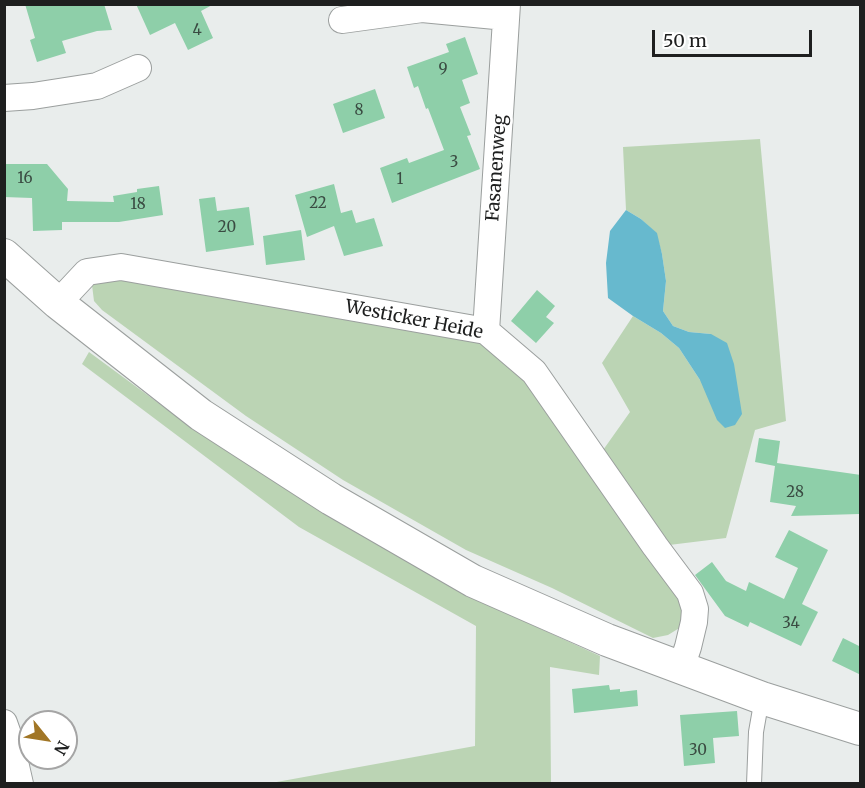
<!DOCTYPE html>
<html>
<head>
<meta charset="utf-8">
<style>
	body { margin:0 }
	#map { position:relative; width:865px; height:788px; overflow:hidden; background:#e9edec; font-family:Merriweather,serif }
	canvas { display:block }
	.frame { position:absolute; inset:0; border:6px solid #1e1f1f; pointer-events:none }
	.north { position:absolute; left:18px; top:710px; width:60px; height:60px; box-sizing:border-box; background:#fff; border:2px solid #a5a5a5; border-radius:50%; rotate:120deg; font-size:16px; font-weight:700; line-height:24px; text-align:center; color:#1e1f1f }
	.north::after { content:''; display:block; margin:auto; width:21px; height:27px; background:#a17626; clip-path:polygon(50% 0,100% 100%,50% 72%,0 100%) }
	.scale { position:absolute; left:652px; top:30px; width:160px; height:27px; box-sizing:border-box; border:3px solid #1e1f1f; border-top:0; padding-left:8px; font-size:18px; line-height:21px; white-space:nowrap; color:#1e1f1f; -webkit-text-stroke:4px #fff; paint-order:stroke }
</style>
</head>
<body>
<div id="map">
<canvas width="865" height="788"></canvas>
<div class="frame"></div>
<div class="north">N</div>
<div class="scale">50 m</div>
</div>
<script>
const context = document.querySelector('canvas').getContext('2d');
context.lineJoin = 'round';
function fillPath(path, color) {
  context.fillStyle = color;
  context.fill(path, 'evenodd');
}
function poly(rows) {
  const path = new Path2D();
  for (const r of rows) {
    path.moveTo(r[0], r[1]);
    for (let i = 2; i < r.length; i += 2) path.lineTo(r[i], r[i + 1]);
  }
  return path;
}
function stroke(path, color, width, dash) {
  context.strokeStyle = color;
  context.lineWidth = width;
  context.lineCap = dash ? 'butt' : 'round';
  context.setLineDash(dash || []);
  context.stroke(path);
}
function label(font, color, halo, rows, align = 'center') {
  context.font = font + ' Merriweather,serif';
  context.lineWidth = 5;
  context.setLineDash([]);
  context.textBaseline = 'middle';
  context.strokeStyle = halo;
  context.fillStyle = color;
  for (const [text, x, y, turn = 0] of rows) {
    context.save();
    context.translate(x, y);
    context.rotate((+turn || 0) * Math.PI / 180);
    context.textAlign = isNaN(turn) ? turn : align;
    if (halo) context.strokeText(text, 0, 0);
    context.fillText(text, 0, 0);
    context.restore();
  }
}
fillPath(poly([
	[760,139,786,421,755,430,726,538,661,546,596,460,630,412,602,363,633,316,661,333,679,348,700,380,711,334,689,332,673,326,663,311,666,281,662,254,656,233,641,219,626,210,623,147],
	[120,270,484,336,530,375,687,604,681,627,668,635,653,638,552,588,466,550,343,480,246,416,102,310,94,301,92,285,100,279],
	[89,352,191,427,323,513,469,596,600,656,599,675,550,667,551,783,271,783,475,746,476,626,299,527,82,364]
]), '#bbd4b4');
fillPath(poly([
	[626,210,641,219,657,233,662,254,666,281,663,311,673,326,689,332,711,334,727,343,734,364,742,414,735,425,725,428,717,420,700,380,679,348,661,333,633,316,608,298,606,263,610,231]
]), '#67b9ce');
fillPath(poly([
	[25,4,104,4,112,30,97,31,62,41,66,53,37,62,30,40,35,38],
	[136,4,214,4,201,11,213,38,188,50,175,23,150,35],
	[465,37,478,74,462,80,470,103,460,107,471,135,467,136,480,169,392,203,380,168,407,158,409,163,444,150,428,108,426,109,418,86,414,88,407,67,449,52,446,44],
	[375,89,385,118,343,133,333,104],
	[4,164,47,164,68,189,67,201,114,202,113,196,137,192,137,189,159,186,163,215,119,222,62,222,62,230,33,231,32,198,4,197],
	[334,184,341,213,352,210,356,223,374,218,383,246,344,256,334,226,307,237,295,195],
	[215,197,217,211,249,207,254,245,206,252,199,199],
	[301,230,305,260,266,265,263,236],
	[537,290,555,306,546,317,554,323,536,343,511,321],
	[759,438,780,441,777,463,861,475,861,494,859,494,859,514,791,516,796,506,770,502,775,466,755,462],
	[789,530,828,550,802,604,818,612,801,646,750,622,748,627,725,616,695,575,712,562,726,581,746,591,749,582,784,599,798,568,775,557],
	[843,638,861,647,861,675,832,661],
	[609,685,610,690,620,689,620,692,637,690,638,706,574,713,572,689],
	[737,711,739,736,713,738,715,763,684,766,680,715]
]), '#8ecfa9');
const service = poly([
	[754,784,756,732,762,698]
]);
const minor = poly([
	[342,20,422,9,506,17],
	[4,98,33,96,97,86,138,68],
	[58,303,87,272,121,267,486,331,534,372,655,546,690,593,695,609,694,622,688,647,681,668],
	[486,331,507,4],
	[4,723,10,740,20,784]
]);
const tertiary = poly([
	[4,255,58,303,201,415,331,499,473,581,607,640,762,698,860,729]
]);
stroke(service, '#9b9f9e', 16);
stroke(minor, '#9b9f9e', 28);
stroke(tertiary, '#9b9f9e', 34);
stroke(service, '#fff', 14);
stroke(minor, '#fff', 26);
stroke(tertiary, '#fff', 32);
label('15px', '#3a4b42', null, [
	["4",197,31],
	["9",443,70],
	["8",359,111],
	["3",454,163],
	["16",25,179],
	["1",400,180],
	["22",318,204],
	["18",138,205],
	["20",227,228],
	["28",795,493],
	["34",791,624],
	["30",698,751]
]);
label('18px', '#1e1f1f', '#fff', [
	["Fasanenweg",497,168,-86],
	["Westicker Heide",414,320,11]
]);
</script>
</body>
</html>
